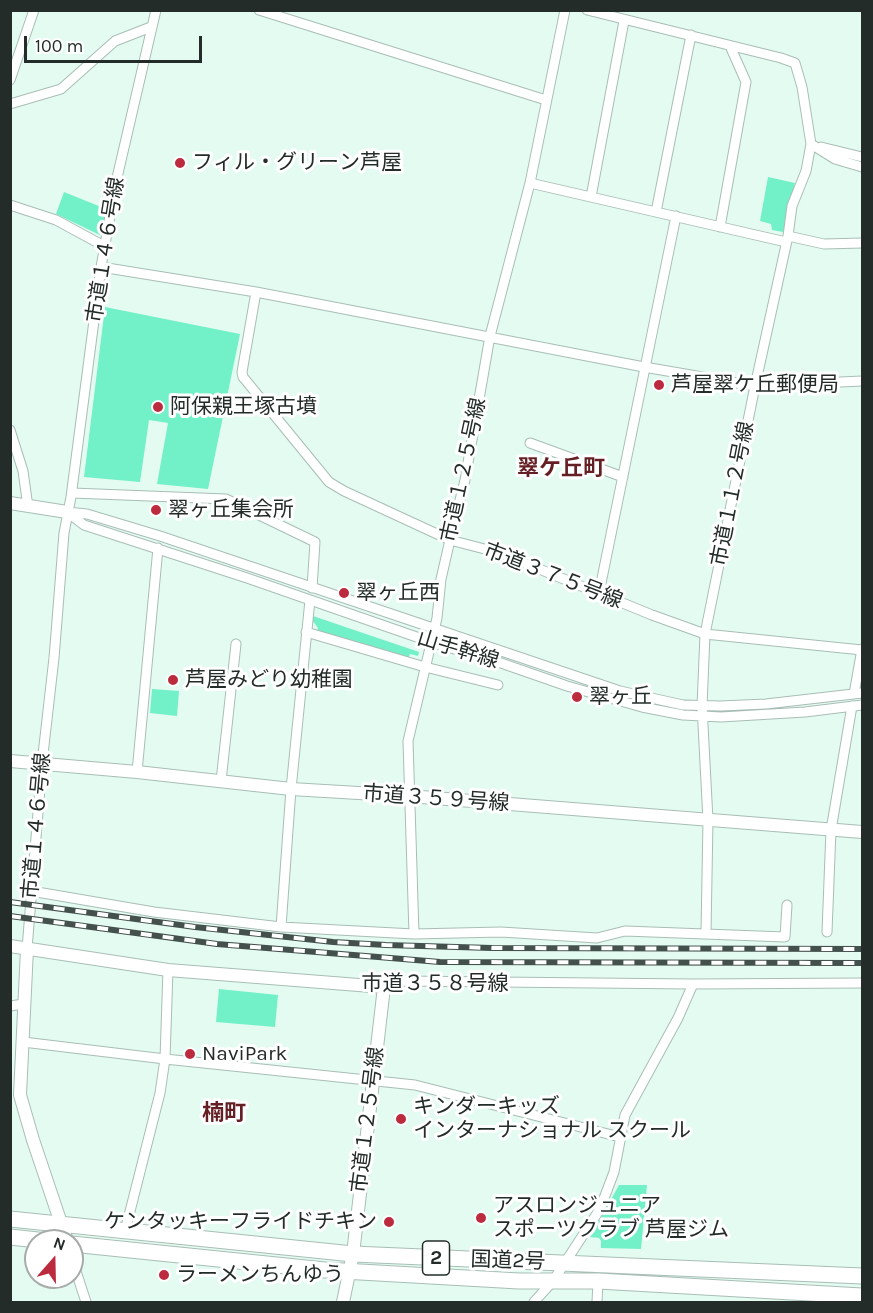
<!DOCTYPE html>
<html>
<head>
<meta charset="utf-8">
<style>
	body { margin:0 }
	#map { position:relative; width:873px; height:1313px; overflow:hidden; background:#e4fbf2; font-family:Karla,sans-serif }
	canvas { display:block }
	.frame { position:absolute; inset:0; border:12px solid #232c29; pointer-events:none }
	.north { position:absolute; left:24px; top:1229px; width:60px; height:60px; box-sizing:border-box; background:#fff; border:2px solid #a7aba9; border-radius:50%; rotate:20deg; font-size:16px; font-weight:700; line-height:24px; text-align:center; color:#232c29 }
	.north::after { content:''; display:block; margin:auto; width:21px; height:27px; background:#bc2b3d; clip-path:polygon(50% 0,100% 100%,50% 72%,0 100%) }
	.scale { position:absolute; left:24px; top:36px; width:178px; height:27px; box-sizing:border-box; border:3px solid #232c29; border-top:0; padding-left:8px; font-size:18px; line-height:21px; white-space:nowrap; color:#232c29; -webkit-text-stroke:4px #fff; paint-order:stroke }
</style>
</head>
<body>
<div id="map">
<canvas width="873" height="1313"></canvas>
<div class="frame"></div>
<div class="north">N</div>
<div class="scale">100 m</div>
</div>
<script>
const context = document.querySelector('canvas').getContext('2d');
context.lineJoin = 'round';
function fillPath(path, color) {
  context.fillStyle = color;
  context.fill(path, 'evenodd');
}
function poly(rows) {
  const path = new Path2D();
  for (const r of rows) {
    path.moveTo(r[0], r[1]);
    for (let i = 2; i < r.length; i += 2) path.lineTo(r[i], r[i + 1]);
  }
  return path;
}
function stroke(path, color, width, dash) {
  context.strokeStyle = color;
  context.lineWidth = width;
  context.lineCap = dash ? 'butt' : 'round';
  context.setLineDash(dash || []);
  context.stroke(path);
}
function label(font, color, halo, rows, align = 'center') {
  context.font = font + ' Karla,"Noto Sans JP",sans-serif';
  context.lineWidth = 6;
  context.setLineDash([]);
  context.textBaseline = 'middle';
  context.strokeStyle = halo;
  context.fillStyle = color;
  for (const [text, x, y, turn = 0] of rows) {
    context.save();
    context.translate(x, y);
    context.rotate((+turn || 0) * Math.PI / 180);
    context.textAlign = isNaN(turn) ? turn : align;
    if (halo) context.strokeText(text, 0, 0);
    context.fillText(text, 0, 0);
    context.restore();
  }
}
fillPath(poly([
	[768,177,795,183,783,232,772,230,771,224,760,221],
	[64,192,106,209,102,236,56,214],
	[105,307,240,334,208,489,157,484,168,423,149,420,140,482,84,477],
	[313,616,419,652,418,656,410,654,409,657,317,631,318,628,312,620],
	[152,689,179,691,177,716,150,713],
	[219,989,278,995,275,1027,216,1022],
	[619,1185,647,1185,641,1249,601,1248,601,1241,599,1238,590,1237]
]), '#72f0c7');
const minor = poly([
	[259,10,546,100],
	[587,10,781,58,795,63,802,87,811,144,806,171,792,206,788,236,755,386,705,634,702,706,708,820,706,933],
	[10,80,34,10],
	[10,104,61,89,115,41,151,27],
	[811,144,835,159,862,167],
	[821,147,862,157],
	[530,183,786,242],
	[591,197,624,21],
	[10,205,56,220,104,246],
	[656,212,691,35],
	[720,227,746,82,730,46],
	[788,236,824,244,862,243],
	[101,267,256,292,644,367,755,386,862,381],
	[256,292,242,372,243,377,329,482,344,491,450,540,500,553,652,615,705,634,862,650],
	[10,430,23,471,28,507],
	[530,443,623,477],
	[72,493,226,499,315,542,312,588],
	[67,512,84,525,247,578,431,642,501,663,567,686,642,707,683,715,721,717,805,712,862,705],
	[67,512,87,514,160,536,620,691,683,705,721,706,766,704,862,693],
	[599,593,676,216],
	[306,632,425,667,498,685],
	[854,694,862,649],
	[137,772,158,548],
	[221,781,236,644],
	[31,891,154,912,281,927,414,934,501,932,597,938,625,931,785,937,787,905],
	[281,927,291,789,310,600],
	[827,932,831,830,852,706],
	[414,934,408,741,437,618,441,579,450,540,465,480,490,336,530,183,565,10],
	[27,949,42,763,54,658,64,533,71,497,101,267,116,182,156,10],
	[384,987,401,981,693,984,862,983],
	[10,1006,24,1004],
	[23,1042,165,1059,415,1085,620,1137],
	[125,1231,160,1093,165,1059,168,970],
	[72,1259,86,1302],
	[534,1302,553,1281,600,1209,614,1172,625,1115,678,1018,693,984],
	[597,1302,598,1281]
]);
const tertiary = poly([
	[10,503,67,512],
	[10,761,137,772,291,789,409,796,862,832],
	[10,946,168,970,384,987,353,1254,343,1302],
	[27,949,20,1095,33,1140,67,1241]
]);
const trunk = poly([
	[10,1219,353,1254,862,1276],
	[10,1237,47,1241],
	[72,1244,325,1270,519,1281,598,1281,862,1296]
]);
stroke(minor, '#a8beb5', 11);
stroke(tertiary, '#a8beb5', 14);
stroke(trunk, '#a8beb5', 17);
stroke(minor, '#fff', 9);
stroke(tertiary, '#fff', 12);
stroke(trunk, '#fff', 15);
const rail = poly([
	[10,902,195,927,333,942,386,945,492,948,862,949],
	[10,916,217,944,440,962,862,963]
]);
stroke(rail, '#44504c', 6);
stroke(rail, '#fff', 4, [11]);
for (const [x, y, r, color] of [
	[180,163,6,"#bc2b3d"],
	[659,385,6,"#bc2b3d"],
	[158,407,6,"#bc2b3d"],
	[156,510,6,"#bc2b3d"],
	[344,593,6,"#bc2b3d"],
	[173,680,6,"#bc2b3d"],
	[577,697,6,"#bc2b3d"],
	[190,1054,6,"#bc2b3d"],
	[401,1119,6,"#bc2b3d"],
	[481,1218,6,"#bc2b3d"],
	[389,1222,6,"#bc2b3d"],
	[164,1275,6,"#bc2b3d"]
]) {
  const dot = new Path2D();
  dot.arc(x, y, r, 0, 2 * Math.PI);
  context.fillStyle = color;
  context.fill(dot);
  stroke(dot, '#fff', 2);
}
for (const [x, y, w] of [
	[436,1258,27]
]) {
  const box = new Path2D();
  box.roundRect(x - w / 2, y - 17, w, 34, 4.5);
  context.fillStyle = '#fff';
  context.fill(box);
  stroke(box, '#232c29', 1.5);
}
label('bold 20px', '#232c29', null, [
	["2",436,1258]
]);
label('21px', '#232c29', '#fff', [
	["フィル・グリーン芦屋",192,163],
	["芦屋翠ケ丘郵便局",671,385],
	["阿保親王塚古墳",170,407],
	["翠ヶ丘集会所",168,510],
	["翠ヶ丘西",356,593],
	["芦屋みどり幼稚園",185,680],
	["翠ヶ丘",589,697],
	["NaviPark",202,1054],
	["キンダーキッズ",413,1107],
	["インターナショナル スクール",413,1131],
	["アスロンジュニア",493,1206],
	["スポーツクラブ 芦屋ジム",493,1230],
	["ケンタッキーフライドチキン",377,1222,"right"],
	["ラーメンちんゆう",176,1275]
], 'left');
label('21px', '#232c29', '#fff', [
	["市道１４６号線",106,250,-81],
	["市道１２５号線",464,470,-78],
	["市道１１２号線",733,494,-79],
	["市道３７５号線",553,576,21],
	["山手幹線",458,650,17],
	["市道３５９号線",436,799,4],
	["市道１４６号線",37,826,-85],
	["市道３５８号線",435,984],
	["市道１２５号線",368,1120,-83],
	["国道2号",508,1261,2]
]);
label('bold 22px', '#641f24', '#fff', [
	["翠ケ丘町",561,469],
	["楠町",224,1114]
]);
</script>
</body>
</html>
